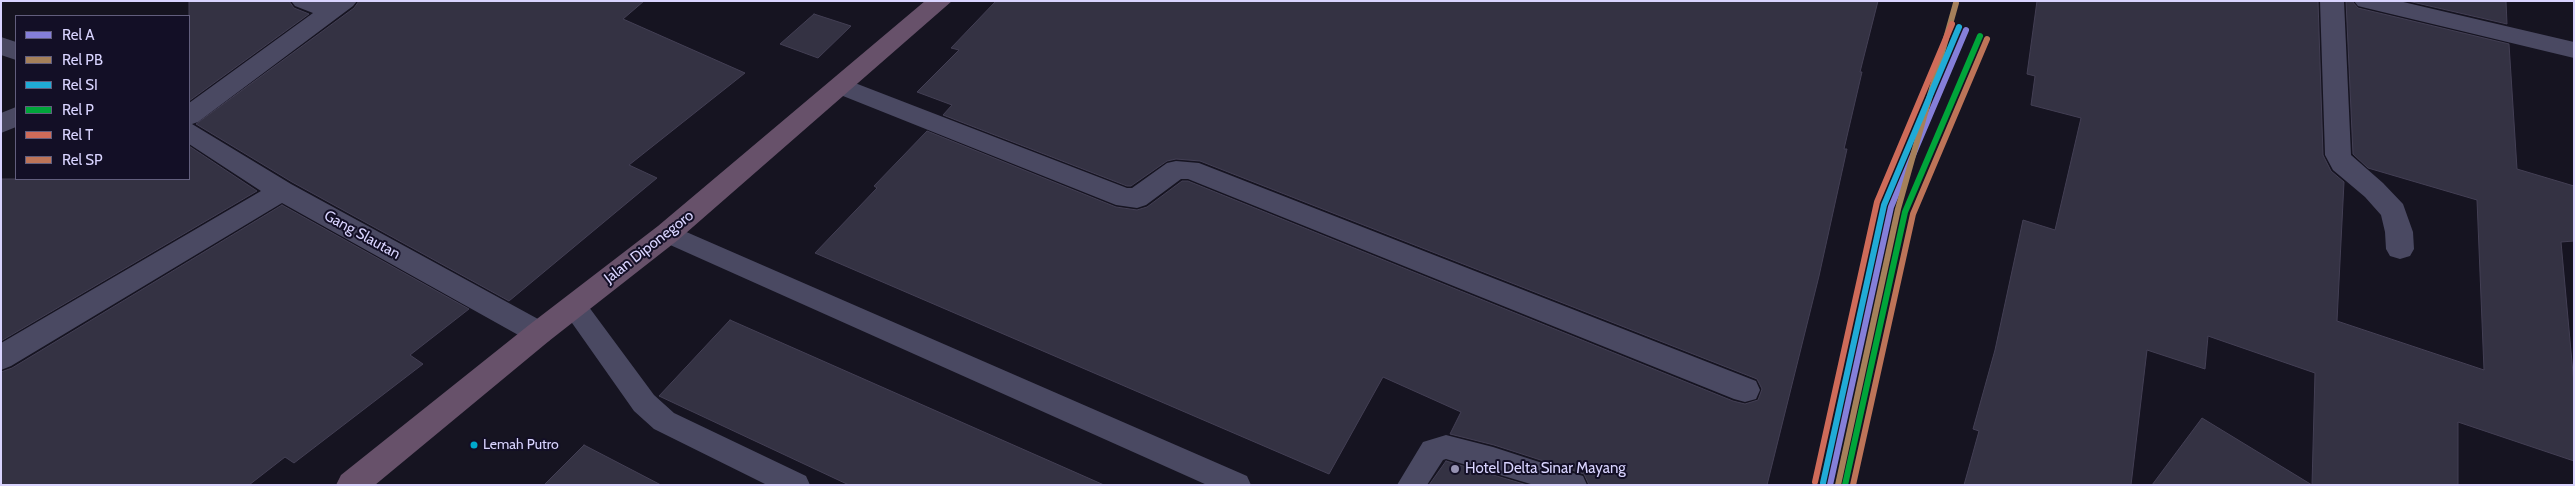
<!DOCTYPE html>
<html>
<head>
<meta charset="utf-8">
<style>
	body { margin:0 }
	#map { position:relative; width:2575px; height:486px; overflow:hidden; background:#161421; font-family:Cabin,sans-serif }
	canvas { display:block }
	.frame { position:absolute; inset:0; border:2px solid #d9d4ff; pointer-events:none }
	.legend { position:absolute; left:15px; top:15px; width:175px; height:165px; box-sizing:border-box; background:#130f26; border:1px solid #625e7d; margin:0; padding:6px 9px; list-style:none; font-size:15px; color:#d9d4ff }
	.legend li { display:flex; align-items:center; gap:10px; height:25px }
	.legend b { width:25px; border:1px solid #625e7d }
</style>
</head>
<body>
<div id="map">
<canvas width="2575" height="486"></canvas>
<div class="frame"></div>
<ul class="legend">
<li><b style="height:6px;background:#857fd9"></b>Rel A</li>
<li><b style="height:6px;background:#a5805a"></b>Rel PB</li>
<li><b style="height:6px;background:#20abd6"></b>Rel SI</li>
<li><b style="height:6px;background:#00a53a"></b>Rel P</li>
<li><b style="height:6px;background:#ce6b59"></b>Rel T</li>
<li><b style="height:6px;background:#bd7458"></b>Rel SP</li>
</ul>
</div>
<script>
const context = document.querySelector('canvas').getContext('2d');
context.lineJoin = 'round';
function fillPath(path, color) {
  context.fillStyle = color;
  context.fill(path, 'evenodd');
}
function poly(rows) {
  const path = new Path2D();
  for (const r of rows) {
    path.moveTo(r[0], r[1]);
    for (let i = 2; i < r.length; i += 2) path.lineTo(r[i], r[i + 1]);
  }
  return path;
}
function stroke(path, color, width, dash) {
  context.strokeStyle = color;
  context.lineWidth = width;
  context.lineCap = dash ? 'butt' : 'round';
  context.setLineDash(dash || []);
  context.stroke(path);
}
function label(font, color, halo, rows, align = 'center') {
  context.font = font + ' Cabin,sans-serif';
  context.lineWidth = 4;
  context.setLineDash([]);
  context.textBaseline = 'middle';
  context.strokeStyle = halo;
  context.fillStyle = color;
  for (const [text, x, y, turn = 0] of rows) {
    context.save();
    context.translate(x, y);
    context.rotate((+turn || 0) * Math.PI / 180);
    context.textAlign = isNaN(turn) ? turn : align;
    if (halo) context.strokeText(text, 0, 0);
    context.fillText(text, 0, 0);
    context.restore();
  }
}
const building = poly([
	[189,1,289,1,294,8,309,14,189,101,189,1],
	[359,1,644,1,623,19,745,73,629,165,657,178,509,301,292,182,196,124,354,8,359,1],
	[996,1,1878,1,1860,72,1862,72,1844,149,1847,149,1819,276,1767,485,1589,485,1584,474,1494,445,1450,434,1461,412,1383,377,1329,474,815,253,877,188,874,186,927,131,1116,207,1137,210,1147,207,1182,181,1188,181,1733,401,1745,404,1758,400,1762,389,1757,379,1200,161,1176,159,1167,161,1131,186,1127,186,943,115,952,105,917,92,959,50,951,48,996,1],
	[2037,1,2318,1,2323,155,2331,171,2344,182,2337,321,2484,370,2477,200,2368,168,2353,154,2346,1,2352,1,2358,8,2509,44,2517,169,2574,186,2574,241,2561,242,2574,384,2574,461,2458,422,2458,485,2152,485,2202,418,2312,485,2315,373,2208,336,2205,369,2147,350,2131,485,1964,485,1979,431,1973,429,1995,350,2023,220,2055,230,2081,118,2031,105,2035,76,2027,74,2037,1],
	[2408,1,2506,1,2507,24,2408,1],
	[814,14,851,26,818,58,780,44,814,14],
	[189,146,257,191,1,341,1,179,189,179,189,146],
	[282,205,469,309,410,355,423,364,294,463,285,457,249,485,1,485,1,372,12,368,282,205],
	[730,320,1104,485,849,485,659,396,730,320],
	[584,445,661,485,544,485,584,445],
	[1446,461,1527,485,1429,485,1446,461]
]);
fillPath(building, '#343243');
stroke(building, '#433f54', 1);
fillPath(poly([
	[668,224,1247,476,1251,485,1207,485,659,240,656,233,659,226,668,224],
	[574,296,583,299,654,395,674,413,806,476,810,485,767,485,654,429,634,411,565,313,561,306,565,299,574,296],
	[1446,435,1493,447,1573,473,1583,476,1587,485,1534,485,1446,459,1443,460,1427,485,1397,485,1423,442,1446,435]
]), '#4a4962');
fillPath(poly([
	[291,1,357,1,353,6,198,122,192,124,291,184,549,325,554,333,549,341,539,345,529,341,282,203,11,366,1,370,1,343,261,191,189,144,189,103,313,13,295,6,291,1],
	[2320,1,2344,1,2351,155,2383,183,2403,204,2413,232,2414,249,2410,256,2400,259,2390,256,2386,249,2385,232,2381,215,2365,197,2333,170,2325,155,2320,1],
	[2354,1,2399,1,2574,42,2574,58,2366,8,2358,6,2354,1],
	[1,37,16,42,16,60,1,55,1,37],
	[842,78,1127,188,1132,188,1167,163,1176,161,1199,163,1756,381,1760,390,1756,399,1745,402,1734,399,1188,179,1181,179,1146,205,1137,208,1116,205,833,92,830,86,833,80,842,78],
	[16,107,16,127,1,133,1,113,16,107]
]), '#4a4962');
fillPath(poly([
	[925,1,952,1,678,240,549,341,375,485,336,485,341,475,529,325,658,226,925,1]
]), '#67516a');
stroke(poly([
	[1830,485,1891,207,1966,30]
]), '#857fd9', 6);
stroke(poly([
	[1838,485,1898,209,1956,3]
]), '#a5805a', 6);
stroke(poly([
	[1823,483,1884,205,1959,27]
]), '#20abd6', 6);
stroke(poly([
	[1845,485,1905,212,1980,36]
]), '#00a53a', 6);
stroke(poly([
	[1815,482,1877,202,1952,24]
]), '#ce6b59', 6);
stroke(poly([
	[1853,485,1913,214,1987,39]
]), '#bd7458', 6);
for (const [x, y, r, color] of [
	[474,445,4.5,"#00a9ce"],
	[1455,469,5,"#9591b1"]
]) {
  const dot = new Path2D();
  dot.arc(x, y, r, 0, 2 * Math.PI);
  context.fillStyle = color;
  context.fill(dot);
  stroke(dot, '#130f26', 2);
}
label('14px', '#d9d4ff', '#130f26', [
	["Lemah Putro",483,445]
], 'left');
label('15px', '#d9d4ff', '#130f26', [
	["Gang Slautan",362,235,29],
	["Jalan Diponegoro",649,247,-38]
]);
label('15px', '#d9d4ff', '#130f26', [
	["Hotel Delta Sinar Mayang",1465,469]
], 'left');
</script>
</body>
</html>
